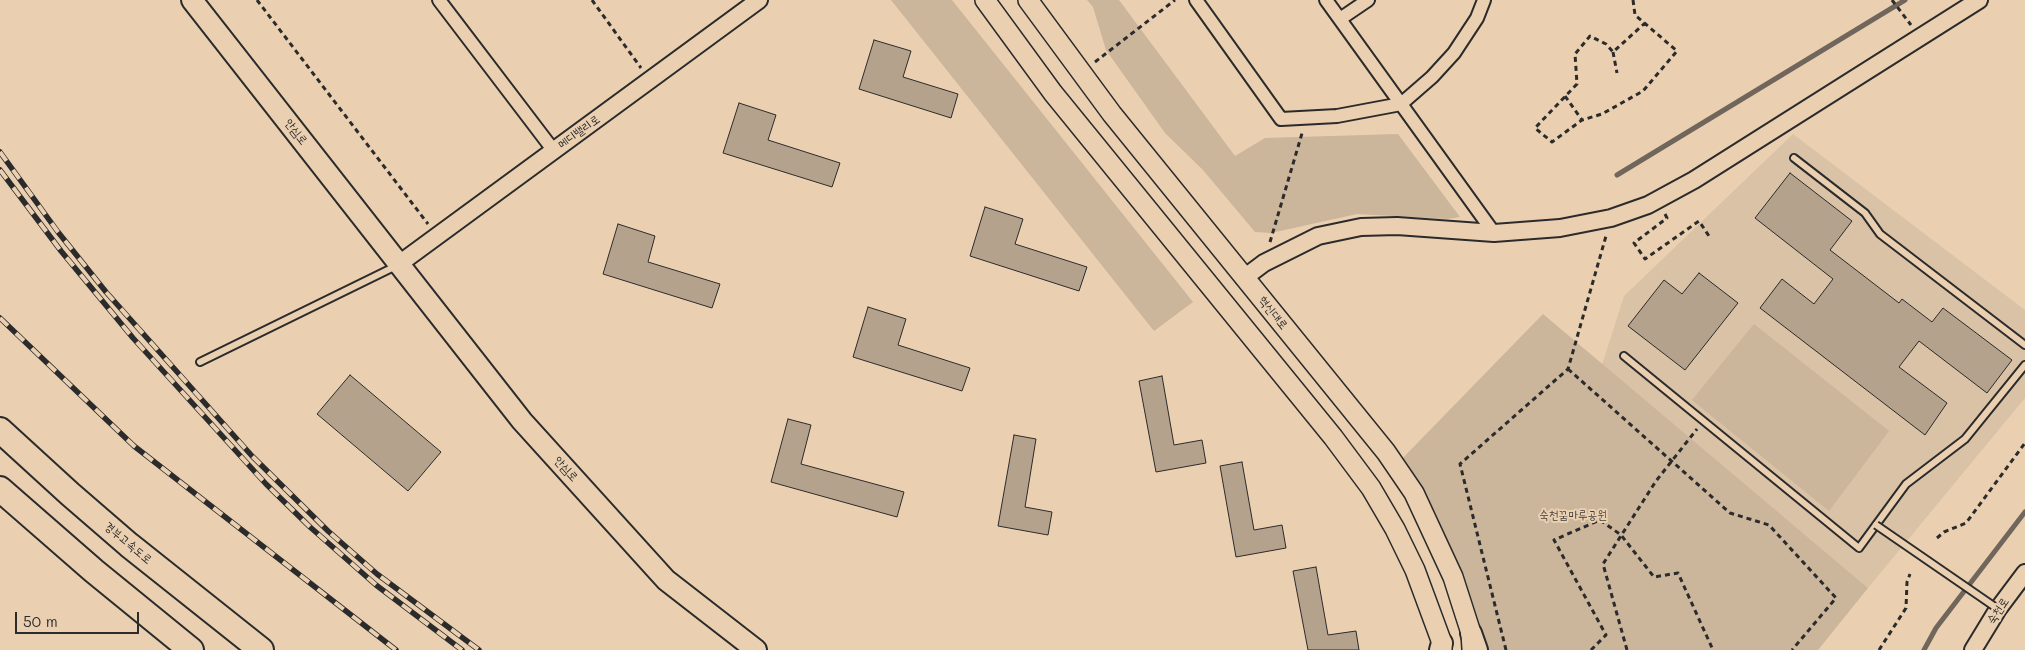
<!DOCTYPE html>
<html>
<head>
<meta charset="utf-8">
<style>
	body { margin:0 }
	#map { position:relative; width:2025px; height:650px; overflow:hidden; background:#ead0b1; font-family:Mali,sans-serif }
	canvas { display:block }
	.scale { position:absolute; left:15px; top:612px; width:124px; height:22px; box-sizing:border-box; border:2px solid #2b2b2b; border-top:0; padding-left:6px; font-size:15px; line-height:18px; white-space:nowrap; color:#2b2b2b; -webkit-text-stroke:4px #ead0b1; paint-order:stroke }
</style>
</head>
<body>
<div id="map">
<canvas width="2025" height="650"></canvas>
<div class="scale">50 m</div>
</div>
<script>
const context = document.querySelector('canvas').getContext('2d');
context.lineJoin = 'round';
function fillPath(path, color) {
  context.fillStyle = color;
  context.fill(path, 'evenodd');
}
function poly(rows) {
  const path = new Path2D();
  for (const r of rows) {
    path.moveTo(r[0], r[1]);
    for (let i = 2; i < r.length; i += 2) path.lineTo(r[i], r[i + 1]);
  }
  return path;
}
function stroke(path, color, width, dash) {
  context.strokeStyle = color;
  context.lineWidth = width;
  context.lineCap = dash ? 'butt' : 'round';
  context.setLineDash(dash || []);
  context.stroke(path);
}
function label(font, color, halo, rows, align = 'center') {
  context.font = font + ' Mali,"Poor Story",sans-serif';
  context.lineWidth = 4;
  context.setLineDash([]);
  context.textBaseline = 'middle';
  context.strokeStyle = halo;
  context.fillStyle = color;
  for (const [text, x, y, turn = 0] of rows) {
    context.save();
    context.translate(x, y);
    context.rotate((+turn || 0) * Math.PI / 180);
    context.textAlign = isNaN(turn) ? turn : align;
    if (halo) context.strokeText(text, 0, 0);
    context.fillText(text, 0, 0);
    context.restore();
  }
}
fillPath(poly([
	[1793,134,2025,310,2025,398,1868,588,1602,365,1624,296]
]), '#dac2a6');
fillPath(poly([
	[891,0,952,0,1193,302,1154,331],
	[1087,0,1119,0,1235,156,1265,138,1398,134,1460,217,1447,219,1357,214,1271,233,1255,232,1203,170,1165,133,1106,50,1093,7],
	[1543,314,1868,588,1818,650,1477,650,1395,466],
	[1754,324,1889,431,1829,511,1692,400]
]), '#cbb59b');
stroke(poly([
	[1617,175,1905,0],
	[1924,650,1936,628,2025,512]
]), '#71665c', 5);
const building = poly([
	[874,40,911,51,903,77,958,94,951,118,859,89,874,40],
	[739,103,776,115,768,140,840,163,832,187,723,153,739,103],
	[1790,173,1852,221,1830,250,1899,303,1902,299,1932,322,1943,308,2012,360,1987,393,1919,341,1899,367,1947,403,1925,435,1760,308,1782,279,1814,304,1833,279,1755,218,1790,173],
	[985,207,1023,219,1015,244,1087,267,1079,291,970,256,985,207],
	[618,224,655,236,648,262,720,284,712,308,603,274,618,224],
	[1699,273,1738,303,1685,370,1628,326,1664,280,1682,294,1699,273],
	[868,307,906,319,898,345,970,368,962,391,853,357,868,307],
	[350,375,441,452,408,491,317,414,350,375],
	[1162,376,1174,445,1202,440,1206,463,1156,472,1139,381,1162,376],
	[788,419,811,425,801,464,904,492,897,517,771,482,788,419],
	[1014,435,1036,439,1025,507,1052,512,1048,535,998,526,1014,435],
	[1242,462,1254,530,1282,525,1286,548,1236,557,1220,466,1242,462],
	[1316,567,1328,635,1356,631,1359,650,1308,650,1293,571,1316,567]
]);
fillPath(building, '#b5a28c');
stroke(building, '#2b2b2b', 1);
const service = poly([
	[1794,158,1865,213,1880,234,2025,345],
	[1624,356,1859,548,1906,484,1965,439,2025,365],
	[200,362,396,266]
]);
const minor = poly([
	[439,0,554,151],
	[1196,0,1281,119,1337,116,1401,104,1432,77,1454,53,1477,18,1484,0],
	[1326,0,1494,233],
	[1340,19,1368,0]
]);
const tertiary = poly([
	[399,264,759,0],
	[1244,278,1264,263,1318,236,1361,227,1397,226,1494,233,1560,228,1611,218,1648,205,1694,180,1979,0],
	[1973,650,1998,609,2025,573]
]);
const secondary = poly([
	[985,0,1053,93,1333,437,1371,488,1395,529,1415,570,1442,643,1442,650],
	[1028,0,1112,114,1386,452,1414,493,1453,577,1471,633,1472,649]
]);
const primary = poly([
	[192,0,522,421,666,580,756,650],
	[1471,633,1477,650],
	[1440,650,1442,643]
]);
const motorway = poly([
	[0,430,70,494,129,545,261,650],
	[0,489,94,571,191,650]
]);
stroke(service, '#2b2b2b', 10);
stroke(minor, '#2b2b2b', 16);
stroke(tertiary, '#2b2b2b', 20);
stroke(secondary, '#2b2b2b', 22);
stroke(primary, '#2b2b2b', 24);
stroke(motorway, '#2b2b2b', 28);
stroke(poly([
	[257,0,428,224],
	[592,0,641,68],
	[1633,0,1635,15,1677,51,1643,91,1602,114,1582,120,1552,142,1535,128,1577,84,1575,54,1590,36,1606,44,1613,52,1645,23],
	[1892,0,1911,25],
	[1613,52,1617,73],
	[1095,62,1175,0],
	[1565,96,1582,120],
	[1665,214,1667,218,1634,243,1645,259,1699,221,1709,236],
	[1270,242,1303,130],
	[1568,369,1730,513,1769,525,1836,598,1792,650],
	[1937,538,1944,532,1966,523,2025,443],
	[1506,650,1460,464,1568,369,1606,236],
	[1591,650,1606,635,1554,540,1600,520,1621,535,1654,577,1678,573,1713,650],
	[1627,650,1603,564,1656,481,1697,429],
	[1879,650,1906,608,1907,582,1910,574]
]), '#2b2b2b', 3, [5, 4]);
stroke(service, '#ead0b1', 6);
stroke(minor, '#ead0b1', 12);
stroke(tertiary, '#ead0b1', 16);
stroke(secondary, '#ead0b1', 19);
stroke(primary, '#ead0b1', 20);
stroke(motorway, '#ead0b1', 24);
const rail = poly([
	[0,152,58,232,106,292,252,456,328,531,377,574,479,650],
	[0,170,61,251,133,338,266,484,310,527,376,585,462,650],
	[0,318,134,446,396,650]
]);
stroke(rail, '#2b2b2b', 5.5);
stroke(rail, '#ead0b1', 4, [11]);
const serviceBridge = poly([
	[1876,525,1998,609]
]);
stroke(serviceBridge, '#2b2b2b', 10, []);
stroke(serviceBridge, '#ead0b1', 6);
label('12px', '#2b2b2b', '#ead0b1', [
	["안심로",296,132,52],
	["메디밸리로",579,132,-36],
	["혁신대로",1273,313,51],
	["안심로",566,469,48],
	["경부고속도로",128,543,40],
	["숙천로",1998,611,-56]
]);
label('12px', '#43403c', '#ead0b1', [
	["숙천꿈마루공원",1573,515]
]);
</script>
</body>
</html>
